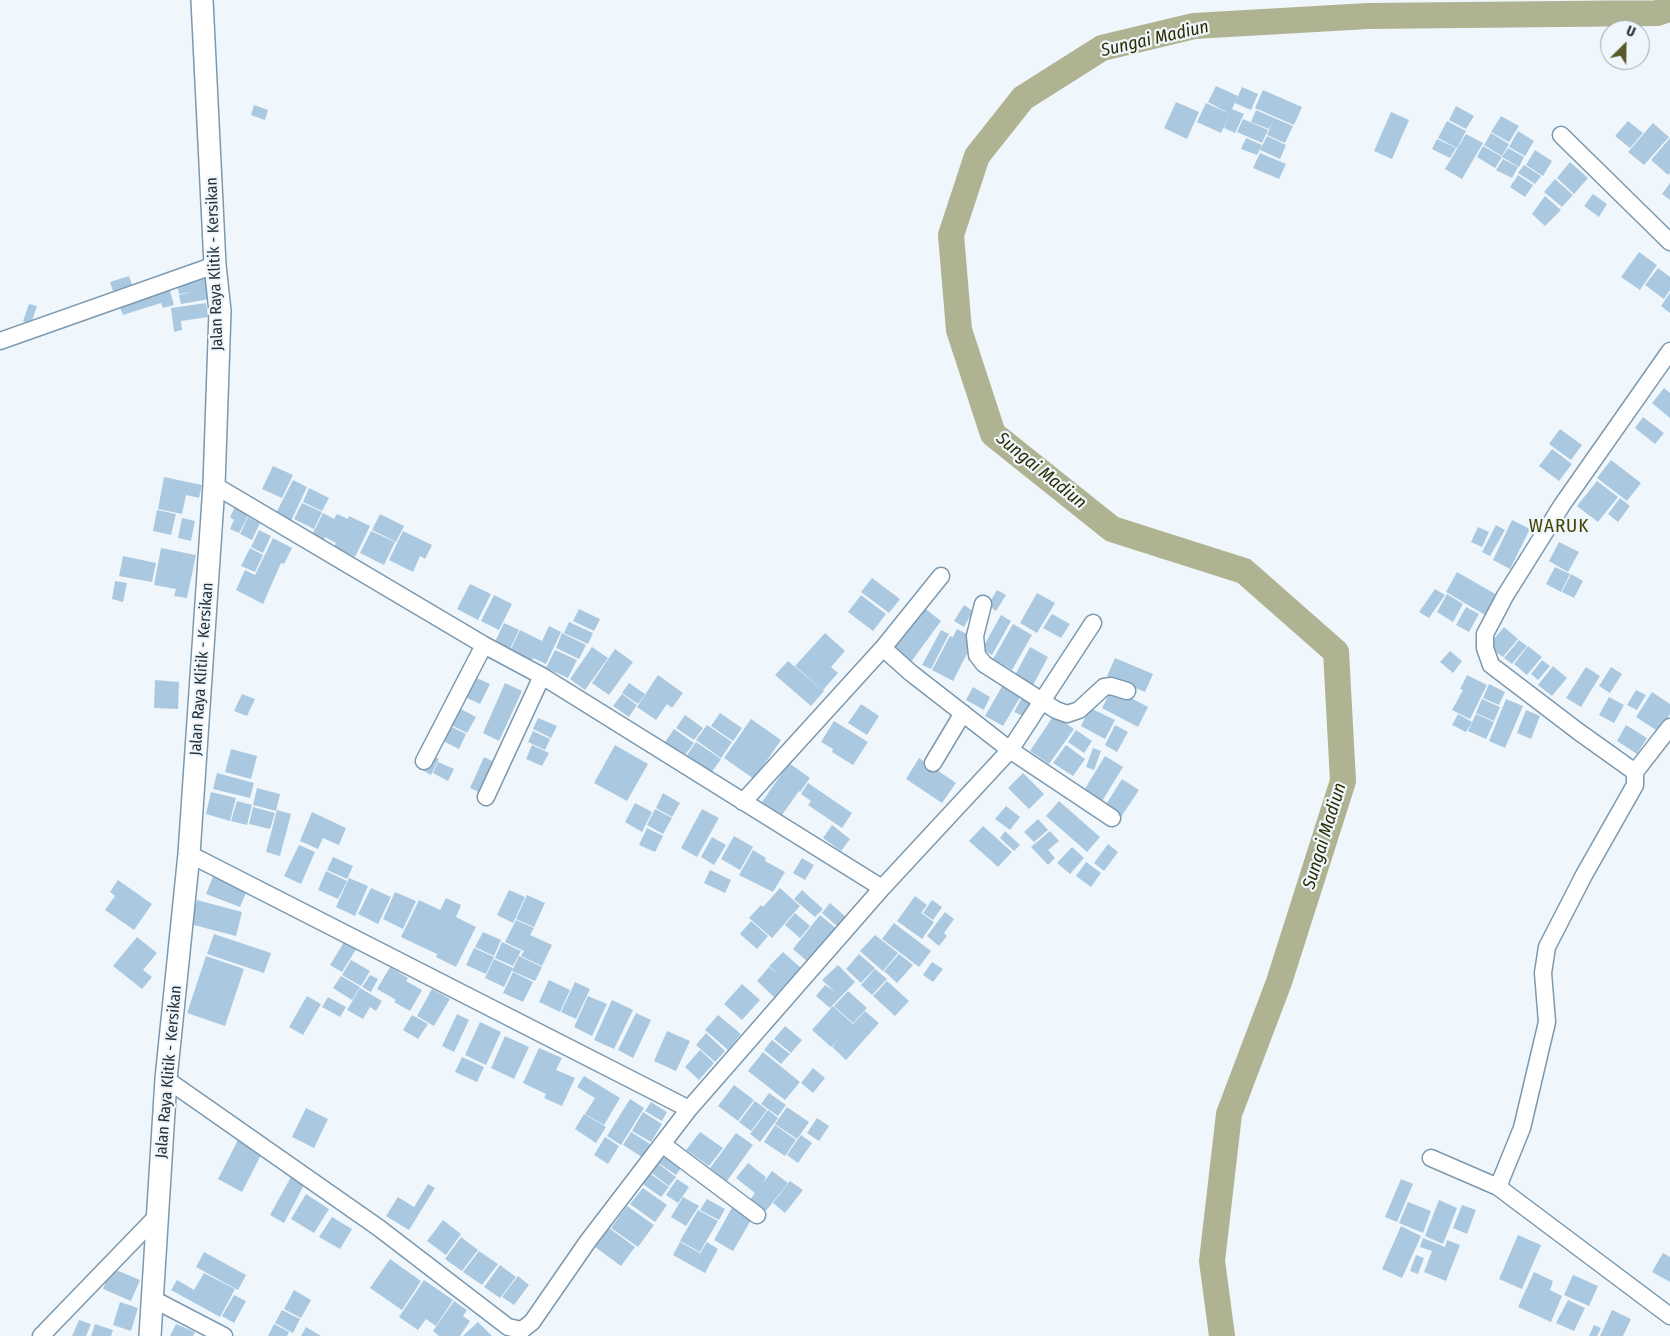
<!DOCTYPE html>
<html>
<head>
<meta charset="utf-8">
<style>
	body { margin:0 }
	#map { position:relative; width:1670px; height:1336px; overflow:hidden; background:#f0f7fc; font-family:"Fira Sans Condensed",sans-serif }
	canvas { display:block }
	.north { position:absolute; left:1600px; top:20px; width:50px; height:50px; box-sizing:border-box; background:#f0f7fc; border:1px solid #9ea7ae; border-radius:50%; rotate:23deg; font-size:14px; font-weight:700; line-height:20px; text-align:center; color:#243039 }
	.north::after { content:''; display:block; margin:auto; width:18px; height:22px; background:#575a27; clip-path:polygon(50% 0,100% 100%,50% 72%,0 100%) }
</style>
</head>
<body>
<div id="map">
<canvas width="1670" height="1336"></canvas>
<div class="north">U</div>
</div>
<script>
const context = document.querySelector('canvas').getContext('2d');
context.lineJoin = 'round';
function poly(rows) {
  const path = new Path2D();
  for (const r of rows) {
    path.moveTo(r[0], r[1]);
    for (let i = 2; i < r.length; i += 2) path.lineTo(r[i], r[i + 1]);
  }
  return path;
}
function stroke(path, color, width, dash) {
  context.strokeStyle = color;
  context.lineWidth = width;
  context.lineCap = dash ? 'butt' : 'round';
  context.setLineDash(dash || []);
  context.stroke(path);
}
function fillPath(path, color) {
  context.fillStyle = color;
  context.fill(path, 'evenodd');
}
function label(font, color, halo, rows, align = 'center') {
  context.font = font + ' "Fira Sans Condensed",sans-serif';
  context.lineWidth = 4.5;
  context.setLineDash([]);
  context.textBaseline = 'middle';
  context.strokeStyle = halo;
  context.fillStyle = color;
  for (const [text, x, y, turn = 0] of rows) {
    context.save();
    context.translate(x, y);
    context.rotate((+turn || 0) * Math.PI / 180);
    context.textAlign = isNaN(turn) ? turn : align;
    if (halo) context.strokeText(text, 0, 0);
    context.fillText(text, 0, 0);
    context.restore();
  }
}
stroke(poly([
	[1222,1336,1212,1261,1229,1114,1279,982,1343,781,1336,652,1244,571,1112,529,993,434,959,330,951,235,977,156,1023,98,1102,48,1194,26,1368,16,1657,13,1670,9]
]), '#b0b391', 26);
fillPath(poly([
	[1216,86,1238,96,1232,109,1244,114,1235,133,1224,128,1229,116,1221,133,1197,122,1206,103,1230,114,1208,102],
	[1242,87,1258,94,1251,110,1235,103],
	[1263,90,1302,107,1294,125,1255,108],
	[1176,102,1199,112,1187,139,1164,128],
	[254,105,268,110,265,120,251,115],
	[1456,106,1474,116,1466,129,1449,120],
	[1256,110,1274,118,1269,129,1251,122],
	[1391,112,1409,120,1392,159,1374,151],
	[1501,116,1519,126,1509,142,1491,132],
	[1274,118,1293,126,1285,143,1267,135],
	[1243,119,1268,130,1262,143,1237,132],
	[1447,121,1466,131,1457,148,1438,138],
	[1628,121,1643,133,1630,148,1615,136],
	[1653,123,1669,137,1644,165,1628,152],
	[1518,131,1534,141,1525,156,1509,147],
	[1491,133,1509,144,1502,156,1484,145],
	[1466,134,1483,143,1462,179,1445,169],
	[1267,136,1286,145,1280,159,1260,150],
	[1246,138,1262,145,1257,155,1241,149],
	[1670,138,1670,173,1668,175,1651,160],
	[1437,139,1456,148,1450,158,1432,149],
	[1483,146,1502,157,1495,168,1477,157],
	[1508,148,1524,157,1519,167,1502,157],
	[1535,150,1552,161,1543,176,1526,165],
	[1260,153,1286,164,1279,179,1253,168],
	[1503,159,1518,167,1512,178,1496,170],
	[1570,162,1588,178,1574,194,1557,178],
	[1524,165,1541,176,1535,184,1518,173],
	[1518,175,1533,185,1525,197,1510,187],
	[1555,179,1573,195,1562,207,1544,192],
	[1670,183,1670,200,1662,194],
	[1593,194,1607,204,1599,217,1584,206],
	[1545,196,1561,210,1545,226,1532,214],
	[1639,252,1657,265,1640,290,1621,277],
	[1658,268,1670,277,1670,290,1664,299,1645,285],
	[129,276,132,285,113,291,110,282],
	[205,279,210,299,181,304,179,295,191,292,179,294,177,284],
	[169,287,174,305,163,308,161,303,123,315,118,303],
	[1670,293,1670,313,1661,306],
	[206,303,208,317,181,321,182,330,174,332,171,308],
	[29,304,37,306,31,324,23,321],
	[1664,388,1670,393,1670,418,1652,403],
	[1643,417,1664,433,1655,444,1635,428],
	[1560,429,1582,445,1571,460,1549,444],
	[1552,449,1572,464,1559,481,1539,466],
	[1611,460,1641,483,1627,501,1597,478],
	[273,466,293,475,282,498,262,489],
	[164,477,202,485,199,498,186,495,182,514,158,509],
	[293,480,307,487,290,523,275,515],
	[1597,481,1618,497,1598,522,1577,506],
	[309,488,329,498,322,511,303,502],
	[1620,498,1630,506,1618,522,1608,514],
	[302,503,322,512,314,529,294,519],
	[235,507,249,514,239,533,230,529,234,520,230,517],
	[157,510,176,514,171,535,153,531],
	[323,513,334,519,337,514,348,519,349,516,370,526,355,557,334,547,336,543,325,537,324,540,312,535],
	[380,514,404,526,396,542,372,530],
	[248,517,260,523,252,540,240,534],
	[182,518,195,521,191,541,178,538],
	[1512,520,1530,529,1510,569,1493,560],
	[1496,525,1505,530,1490,556,1482,552],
	[1478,527,1489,532,1482,547,1471,542],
	[259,530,271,536,263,553,251,547],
	[371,531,395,542,384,565,360,553],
	[403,531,432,545,425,559,420,556,413,572,389,560],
	[273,538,292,548,284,564,281,563,263,604,236,590,245,570,255,575],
	[1559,542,1579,552,1568,572,1549,561],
	[161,548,196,555,187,598,174,596,176,589,154,585],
	[250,548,263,555,255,572,241,566],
	[123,556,156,563,152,582,119,576],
	[1555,567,1570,574,1561,592,1546,584],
	[1457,572,1497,595,1485,615,1446,592],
	[1571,574,1583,581,1574,598,1562,592],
	[872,578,900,599,889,613,861,592],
	[115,581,127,583,123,602,112,599],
	[470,584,491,594,478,620,457,609],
	[1435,589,1445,595,1429,618,1419,612],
	[997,590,1006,595,996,611,988,605],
	[1037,593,1055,603,1037,633,1020,623],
	[1447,594,1463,604,1453,622,1437,612],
	[494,595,512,604,499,630,481,621],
	[861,595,886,614,873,631,848,612],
	[964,605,973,611,964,627,954,621],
	[922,606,941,621,911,662,891,647],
	[1466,607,1479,614,1469,632,1456,625],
	[579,609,600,619,594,631,573,621],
	[1052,614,1070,624,1061,638,1043,628],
	[1001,615,1011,621,992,655,982,649],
	[569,622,593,633,588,644,564,633],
	[504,623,519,630,509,651,494,644],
	[1013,624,1032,635,1012,670,993,659],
	[549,626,561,632,546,664,533,658,532,661,510,651,520,630,542,641],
	[1504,627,1518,639,1503,657,1488,646],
	[957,629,975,638,953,681,932,670,950,636,953,637],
	[941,630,949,634,931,669,922,665],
	[562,633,586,645,579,659,556,648],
	[825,633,845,651,831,667,838,673,823,690,795,666],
	[1519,640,1527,646,1512,664,1504,658],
	[1528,646,1542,657,1527,675,1514,664],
	[592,647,608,658,585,690,570,679],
	[1030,647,1048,657,1031,689,1013,679],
	[615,649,633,662,609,695,592,683],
	[555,650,577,660,568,678,546,668],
	[1450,651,1462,661,1453,673,1440,662],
	[1115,658,1153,674,1145,692,1107,676],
	[1542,660,1550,666,1538,680,1531,674],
	[788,661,824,691,811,706,775,675],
	[1553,666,1567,678,1552,696,1538,685],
	[1586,667,1600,676,1581,707,1566,698],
	[1611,667,1622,674,1610,693,1599,686],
	[658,675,683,693,672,708,667,704,656,720,637,707],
	[1467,675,1487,685,1470,719,1452,710,1463,690,1460,689],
	[474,677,490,684,480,704,465,697],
	[155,680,179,682,178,709,154,708],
	[505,683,522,691,499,741,483,733],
	[629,683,645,694,638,704,622,693],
	[1004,683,1022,694,1003,726,985,716],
	[1489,684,1505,692,1499,705,1483,698],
	[973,687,990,697,984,710,966,700],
	[1112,688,1148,707,1138,727,1102,708],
	[1636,690,1646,695,1637,710,1627,705],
	[1652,692,1670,704,1670,714,1659,732,1636,717],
	[242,694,255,699,247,716,234,711],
	[622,694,637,705,629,717,613,706],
	[1024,694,1032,699,1023,716,1014,712],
	[1609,697,1624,705,1614,723,1599,715],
	[1482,699,1500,707,1494,721,1476,713],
	[1506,699,1523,706,1505,748,1489,741],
	[861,704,879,716,867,735,848,723],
	[455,706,476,717,467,733,447,723],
	[1090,708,1115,720,1105,739,1081,726],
	[1526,710,1540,716,1531,739,1517,733],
	[720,713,742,728,733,741,711,726],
	[1458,714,1472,722,1466,732,1452,725],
	[1476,714,1494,722,1486,739,1468,731],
	[685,715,703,728,694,740,676,728],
	[1054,715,1074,729,1049,764,1030,751],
	[538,718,557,726,551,738,533,729],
	[751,719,781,740,754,779,724,758],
	[834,721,868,742,853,765,832,752,833,749,821,742],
	[448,725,466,734,459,749,441,740],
	[707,725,732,742,721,758,696,740],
	[1115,725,1128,732,1117,752,1105,745],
	[1626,725,1647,738,1637,754,1617,741],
	[674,729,694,743,685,755,665,742],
	[1076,730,1092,741,1084,753,1068,742],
	[533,731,550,739,545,750,528,742],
	[696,742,721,759,711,773,687,755],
	[532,745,549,753,542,766,526,759],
	[615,745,648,764,627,801,594,783],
	[1066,745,1085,759,1073,776,1053,763],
	[1093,748,1101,751,1094,770,1086,767],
	[231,749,257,756,251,779,225,772],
	[429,754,439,759,431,775,422,770],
	[1105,756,1123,767,1101,803,1083,792],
	[484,757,496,763,481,793,470,788],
	[919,758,956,783,942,803,906,779],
	[438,762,454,769,448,781,433,773],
	[789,763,810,778,800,792,799,791,782,815,762,802],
	[217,773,254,783,250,798,213,789],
	[1023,773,1044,794,1029,809,1008,788],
	[1122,779,1139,790,1121,817,1105,806],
	[808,783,852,813,842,828,808,805,811,801,801,794],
	[257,788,280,794,276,811,253,805],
	[211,792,236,798,230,821,206,814],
	[663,793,680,803,672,817,656,808],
	[237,801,252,805,247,825,231,821],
	[1059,801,1100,837,1087,852,1046,816],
	[635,803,652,812,642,832,625,822],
	[1006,806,1020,817,1010,830,995,819],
	[253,807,275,813,270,829,249,824],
	[655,809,672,818,663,834,647,825],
	[702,809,719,818,697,857,681,848],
	[277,810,291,814,280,856,266,852],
	[312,812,346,828,339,845,323,838,318,849,300,841],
	[1038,819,1048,830,1034,842,1024,832],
	[832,825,850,839,841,851,823,838],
	[983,826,1012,852,998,867,969,841],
	[647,828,663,836,655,852,639,845],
	[1005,831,1020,845,1014,851,1000,838],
	[1050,831,1059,841,1048,850,1055,858,1048,865,1031,847],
	[734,836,753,847,740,870,721,859],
	[712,837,726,845,714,865,701,857],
	[1108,844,1118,852,1104,871,1094,863],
	[299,845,315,852,301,884,284,876],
	[1072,847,1084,858,1070,874,1057,863],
	[753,850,766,858,765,861,785,872,773,892,739,875],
	[333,857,353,866,347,879,327,870],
	[802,858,814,865,805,880,793,873],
	[1086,862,1101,873,1091,887,1076,876],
	[710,870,731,880,725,893,704,883],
	[326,871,347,881,338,899,318,890],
	[214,874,248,888,240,907,206,894],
	[349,878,368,886,355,916,336,907],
	[118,880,152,904,134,930,105,910,115,896,110,892],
	[371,888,391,897,378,924,358,914],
	[780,888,800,906,772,938,749,918,761,905,763,907],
	[509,890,525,897,513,923,497,915],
	[802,890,823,909,815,917,794,899],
	[395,892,416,901,403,929,383,919],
	[527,895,545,903,534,927,516,919],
	[915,896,927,905,921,913,934,922,922,939,897,921],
	[446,898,461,905,456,917,476,927,456,967,436,957,437,954,401,937,419,900,440,910],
	[197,900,242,912,236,936,190,924],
	[932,900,942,907,933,920,923,913],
	[830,903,846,917,838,927,822,913],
	[945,912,954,919,944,933,947,936,939,946,927,936],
	[795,913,810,926,800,938,785,925],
	[820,915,837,929,809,963,793,949],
	[516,920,534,928,530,935,552,945,542,966,521,956,524,951,505,942],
	[751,921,768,936,757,949,740,934],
	[894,923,931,951,919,967,882,939],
	[483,932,501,940,494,956,475,947],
	[214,934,271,953,264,973,207,954],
	[875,935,898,953,883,971,870,960,874,956,870,960,860,951],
	[137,937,157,953,143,970,152,977,142,989,113,966],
	[346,939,358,946,342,972,330,965],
	[502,942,521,951,513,966,495,958],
	[474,948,494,957,486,974,466,965],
	[783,952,801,968,774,997,757,981,769,967,779,975,769,966],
	[859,954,875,968,861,983,846,969],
	[899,954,913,965,897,983,884,971],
	[206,956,244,969,225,1026,187,1013],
	[519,956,542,967,535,981,512,971],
	[494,959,513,968,504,987,485,978],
	[351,960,370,971,361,986,342,975],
	[932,962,943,969,933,982,923,975],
	[838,965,855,982,830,1008,816,996,825,985,835,992,822,980],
	[390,967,408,978,406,981,422,990,410,1011,394,1002,396,1000,377,989],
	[875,969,887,979,872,995,861,985],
	[513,972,533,982,523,1002,503,993],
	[370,975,378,979,371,992,362,987],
	[341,976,360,987,352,1000,333,988],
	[549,980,570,990,560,1012,539,1002],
	[887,981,909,1001,895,1016,873,996],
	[575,982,590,989,576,1019,561,1012],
	[742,984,760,1000,742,1020,724,1004],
	[360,988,382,1001,376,1011,370,1007,363,1019,347,1010],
	[432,989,450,999,434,1026,417,1016],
	[848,991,867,1008,853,1023,834,1006],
	[307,996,321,1004,303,1035,289,1027],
	[588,996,607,1004,592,1036,574,1027],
	[328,997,346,1007,340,1017,322,1007],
	[612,1000,633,1010,614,1049,594,1040],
	[833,1006,853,1024,865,1011,879,1023,846,1060,832,1047,839,1039,831,1047,812,1030],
	[636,1013,651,1020,633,1058,618,1050],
	[457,1014,469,1020,454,1052,442,1046],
	[412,1015,428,1024,418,1039,403,1030],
	[718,1015,741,1034,728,1050,705,1030],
	[480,1022,501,1032,486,1065,465,1055],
	[785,1026,802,1040,791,1053,774,1039],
	[667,1031,690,1041,676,1071,654,1061],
	[706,1033,725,1051,715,1062,696,1045],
	[505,1036,529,1047,514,1079,491,1068],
	[772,1040,790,1054,781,1064,764,1050],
	[539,1048,562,1058,556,1070,575,1078,562,1106,544,1098,546,1094,523,1083],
	[700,1050,714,1063,699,1080,685,1067],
	[763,1052,800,1082,785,1100,748,1071],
	[462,1057,484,1067,477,1082,455,1072],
	[813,1068,825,1078,813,1093,801,1083],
	[584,1076,620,1098,604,1125,585,1114,595,1098,577,1087],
	[734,1085,754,1100,738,1121,718,1106],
	[769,1093,786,1105,778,1116,761,1104],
	[630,1099,644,1108,621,1145,607,1136],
	[755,1101,767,1110,751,1131,739,1122],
	[651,1102,667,1112,662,1121,645,1111],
	[787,1107,809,1122,797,1139,775,1124],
	[306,1108,328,1119,314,1148,292,1137],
	[768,1110,778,1118,760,1142,750,1134],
	[643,1112,662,1124,651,1142,632,1131],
	[584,1114,606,1127,596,1143,575,1129],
	[817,1118,829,1126,819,1141,807,1133],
	[775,1125,796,1140,785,1156,764,1142],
	[631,1132,650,1144,642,1157,623,1145],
	[700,1132,723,1148,709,1166,686,1150],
	[736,1133,753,1145,727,1181,710,1168],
	[801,1135,812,1143,798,1163,787,1155],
	[605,1137,619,1146,608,1164,594,1155],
	[238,1140,262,1153,242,1192,218,1179],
	[665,1151,684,1164,676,1175,657,1162],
	[656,1162,676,1177,669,1186,649,1171],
	[748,1163,766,1177,763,1183,772,1171,788,1183,765,1212,750,1200,755,1193,736,1178],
	[648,1172,669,1187,661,1197,640,1182],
	[291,1177,304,1185,284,1223,270,1215],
	[677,1179,689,1187,678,1203,666,1195],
	[1401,1179,1413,1184,1397,1222,1385,1217],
	[790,1181,803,1190,785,1213,773,1203],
	[428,1184,435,1188,409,1230,386,1216,398,1197,414,1207],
	[643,1188,667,1205,655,1222,630,1204],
	[306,1194,329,1209,314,1233,291,1219],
	[683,1197,699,1206,686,1226,671,1217],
	[707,1199,725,1209,719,1220,700,1210],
	[1439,1200,1457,1208,1443,1244,1425,1236],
	[1408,1202,1431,1211,1423,1233,1399,1223],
	[734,1204,754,1215,733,1251,714,1240],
	[1462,1205,1476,1210,1467,1234,1453,1228],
	[627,1206,654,1225,638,1247,611,1228],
	[698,1210,718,1221,700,1252,680,1241],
	[332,1217,352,1229,340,1249,319,1237],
	[443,1220,461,1234,446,1255,427,1241],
	[1401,1226,1421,1236,1402,1278,1382,1269],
	[609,1228,635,1247,621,1266,595,1247],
	[1518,1235,1541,1245,1522,1289,1499,1279],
	[461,1237,478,1250,462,1271,445,1259],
	[1423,1238,1445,1247,1447,1240,1460,1245,1446,1281,1424,1272,1432,1251,1420,1247],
	[680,1242,700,1253,695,1262,707,1242,718,1249,705,1273,673,1255],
	[479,1251,498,1264,482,1285,463,1272],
	[204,1252,246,1275,238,1290,196,1267],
	[1663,1253,1670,1257,1670,1282,1652,1272],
	[1416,1255,1424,1258,1418,1274,1410,1271],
	[390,1259,421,1281,402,1310,370,1288],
	[500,1265,516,1277,500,1298,484,1287],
	[111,1268,140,1280,131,1301,103,1289],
	[1534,1272,1553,1281,1550,1290,1562,1296,1551,1322,1518,1307],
	[204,1273,235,1289,220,1317,171,1290,177,1280,194,1290],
	[1573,1275,1598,1286,1589,1306,1564,1295],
	[518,1276,529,1285,514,1305,502,1297],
	[424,1280,453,1300,436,1326,426,1319,418,1330,399,1317],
	[294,1290,311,1300,301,1318,284,1309],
	[234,1295,246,1301,234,1323,222,1316],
	[1568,1300,1585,1308,1574,1331,1556,1323],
	[454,1301,467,1310,463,1316,470,1321,460,1336,439,1336,433,1331],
	[120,1302,138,1308,131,1331,113,1325],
	[282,1310,300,1319,293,1333,275,1323],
	[1612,1310,1631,1319,1623,1336,1600,1336],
	[79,1320,91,1324,86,1336,72,1336],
	[478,1322,492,1336,463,1336,465,1334],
	[95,1324,113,1330,111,1336,91,1336],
	[176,1324,195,1332,193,1336,170,1336],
	[274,1324,289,1332,287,1336,268,1336],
	[1594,1325,1601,1328,1597,1336,1589,1336],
	[306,1327,321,1336,301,1336]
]), '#aac9e1');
const minor = poly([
	[1561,135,1670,242],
	[0,341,215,265],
	[214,485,484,645,542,676,882,888],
	[983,604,975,636,977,655,984,664,1042,701,1056,710,1067,714,1079,710,1104,687,1111,686,1127,691],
	[883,648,941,576],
	[424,761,484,645],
	[933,763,963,713],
	[1635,772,1670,727],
	[486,797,542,676],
	[743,802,883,648,911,673,1010,750,1112,818],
	[189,854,689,1109],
	[166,1079,379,1228,508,1327,522,1330,532,1322,588,1241,689,1109,882,888,1010,750,1093,623],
	[662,1144,757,1215],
	[1431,1158,1498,1187,1670,1316],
	[1498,1187,1522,1128,1547,1022,1543,973,1547,947,1584,875,1635,785,1635,772,1579,732,1491,665,1485,648,1485,634,1505,596,1562,505,1670,351],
	[153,1299,224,1336],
	[41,1336,158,1215]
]);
const tertiary = poly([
	[150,1336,166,1079,189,854,214,485,220,311,215,265,202,0]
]);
stroke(minor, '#7b99b0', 19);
stroke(tertiary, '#7b99b0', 24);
stroke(minor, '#fff', 16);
stroke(tertiary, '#fff', 21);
label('16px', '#243039', '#f0f7fc', [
	["Jalan Raya Klitik - Kersikan",215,264,-92],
	["Jalan Raya Klitik - Kersikan",202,669,-86],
	["Jalan Raya Klitik - Kersikan",169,1072,-85]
]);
label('italic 18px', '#2a2c00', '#f0f7fc', [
	["Sungai Madiun",1155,39,-13],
	["Sungai Madiun",1041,471,39],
	["Sungai Madiun",1325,836,-73]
]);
context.letterSpacing = '1px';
label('19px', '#434505', '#f0f7fc', [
	["WARUK",1559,527]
]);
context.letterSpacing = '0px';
</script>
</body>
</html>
